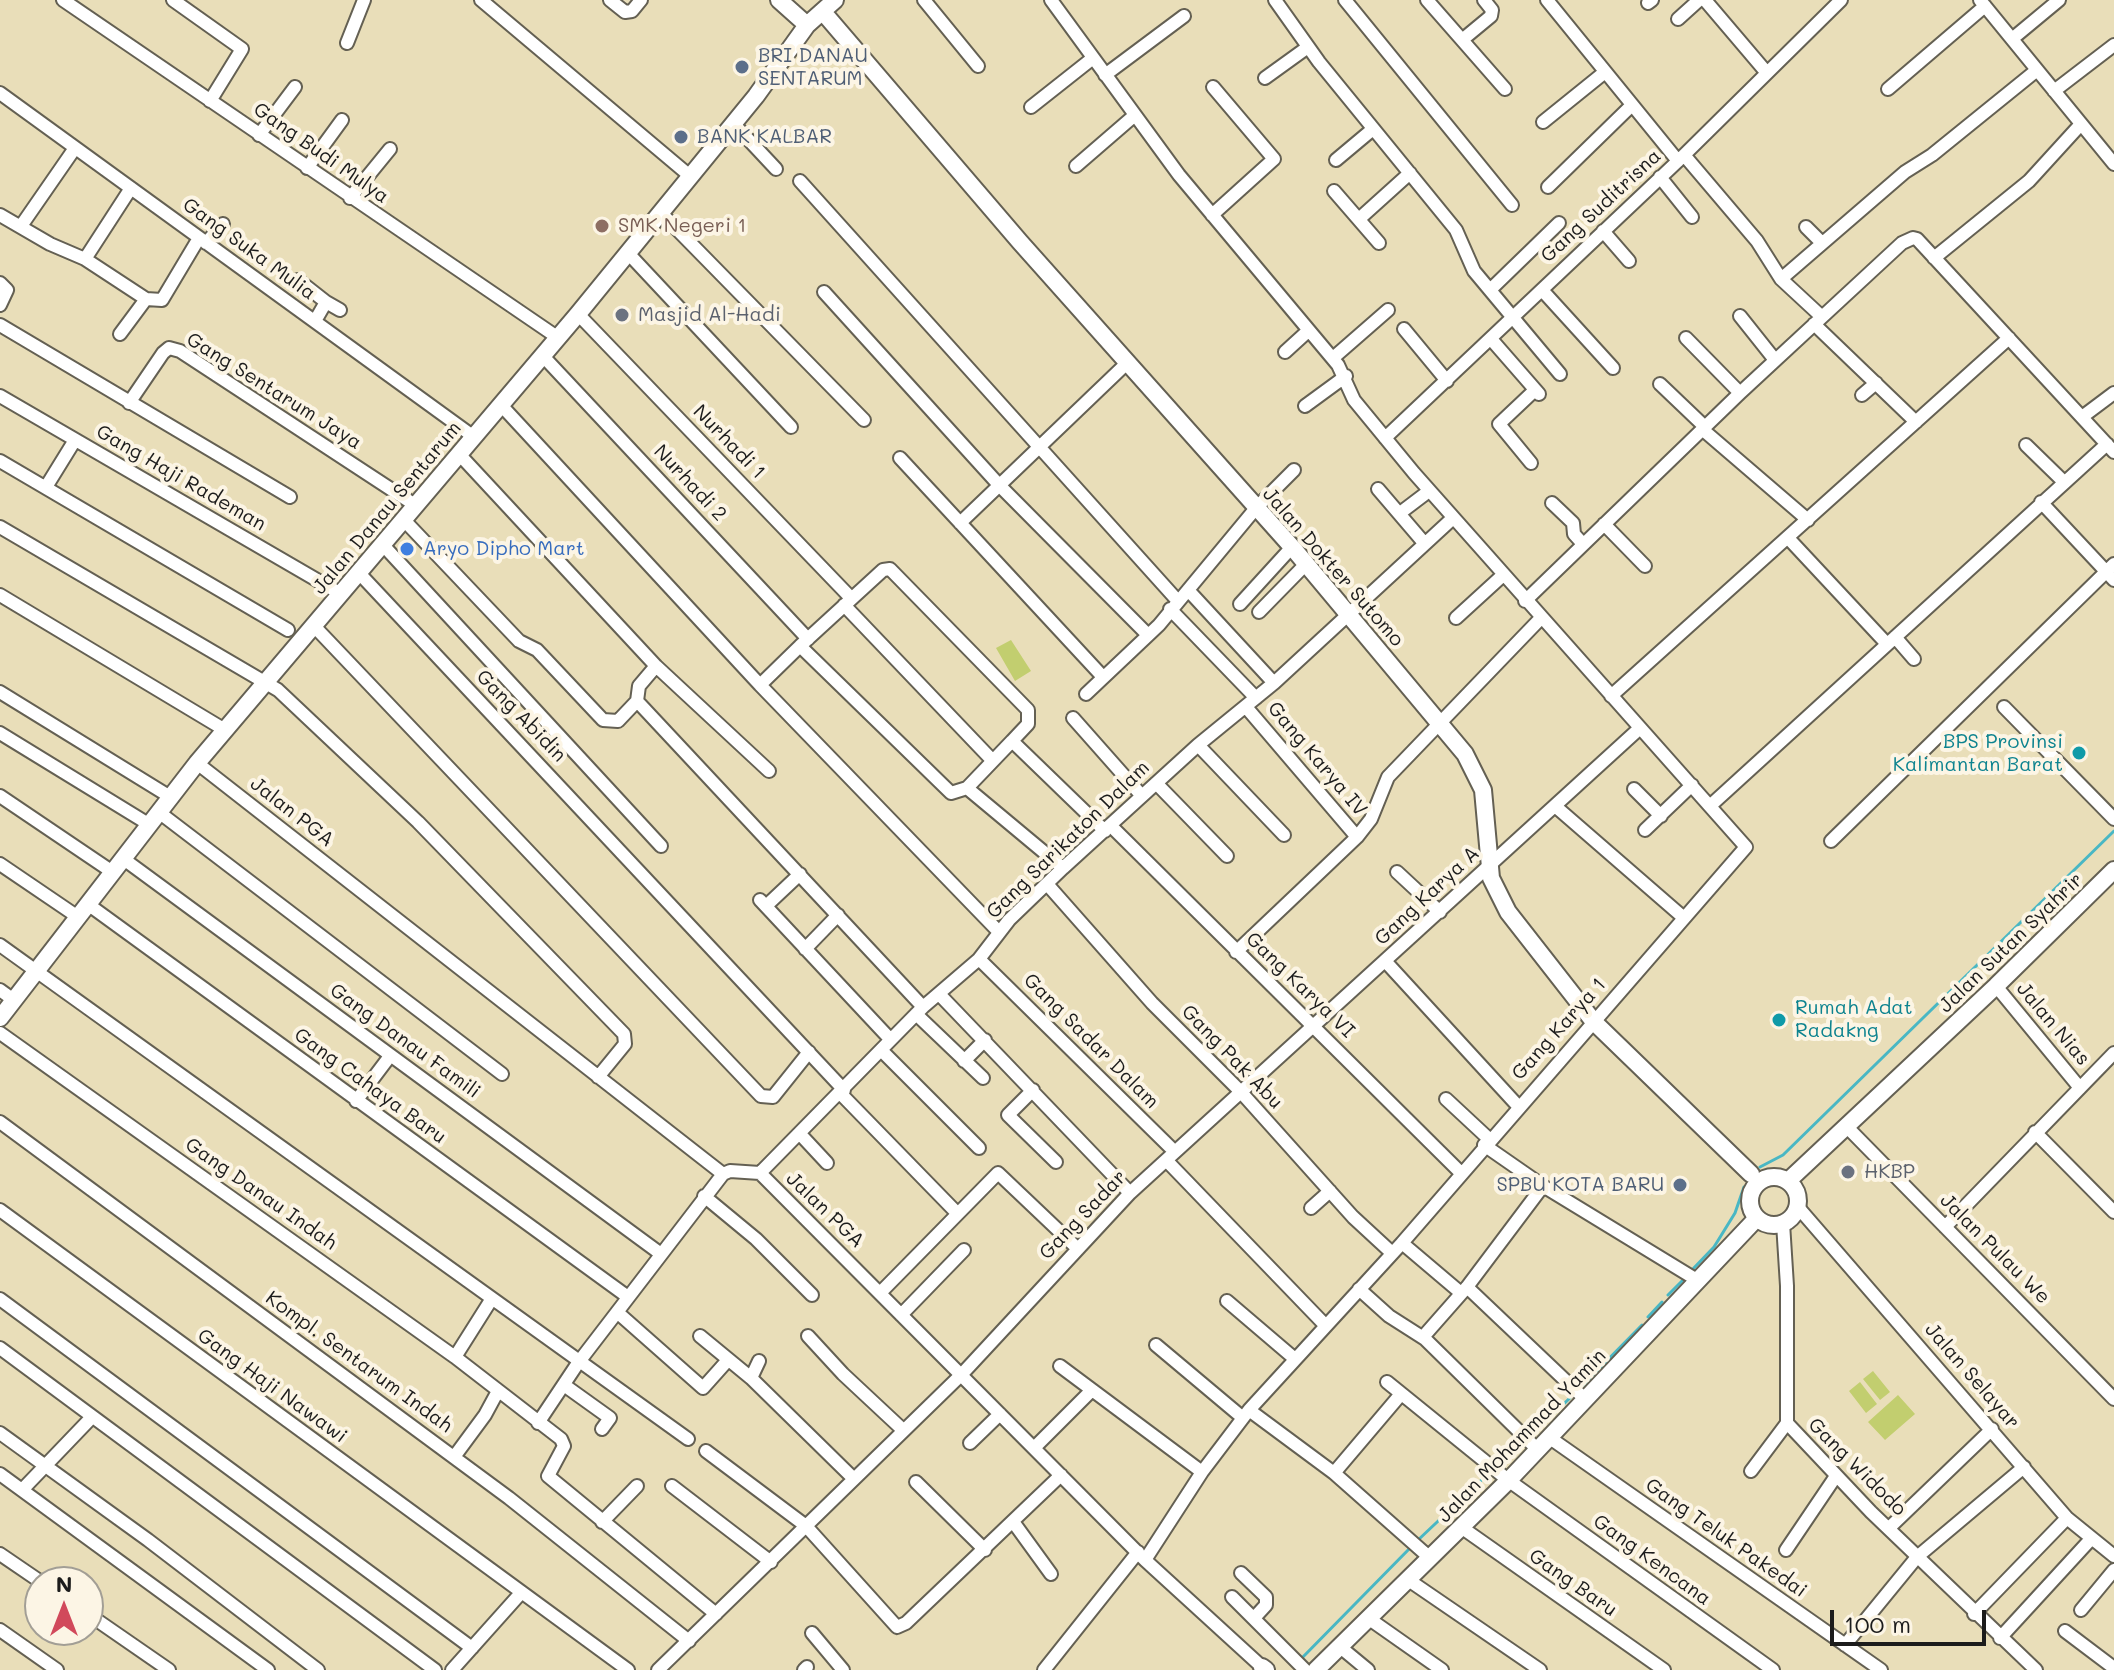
<!DOCTYPE html>
<html>
<head>
<meta charset="utf-8">
<style>
	body { margin:0 }
	#map { position:relative; width:2114px; height:1670px; overflow:hidden; background:#e9deb9; font-family:Mali,sans-serif }
	canvas { display:block }
	.north { position:absolute; left:24px; top:1566px; width:80px; height:80px; box-sizing:border-box; background:#fcf5e5; border:2px solid #a29e95; border-radius:50%; rotate:0deg; font-size:22px; font-weight:700; line-height:32px; text-align:center; color:#1c1c1c }
	.north::after { content:''; display:block; margin:auto; width:28px; height:36px; background:#d1495b; clip-path:polygon(50% 0,100% 100%,50% 72%,0 100%) }
	.scale { position:absolute; left:1830px; top:1610px; width:156px; height:36px; box-sizing:border-box; border:4px solid #1c1c1c; border-top:0; padding-left:10px; font-size:24px; line-height:28px; white-space:nowrap; color:#1c1c1c; -webkit-text-stroke:6px #fcf5e5; paint-order:stroke }
</style>
</head>
<body>
<div id="map">
<canvas width="2114" height="1670"></canvas>
<div class="north">N</div>
<div class="scale">100 m</div>
</div>
<script>
const context = document.querySelector('canvas').getContext('2d');
context.lineJoin = 'round';
function fillPath(path, color) {
  context.fillStyle = color;
  context.fill(path, 'evenodd');
}
function poly(rows) {
  const path = new Path2D();
  for (const r of rows) {
    if (r.length === 3) {
      path.moveTo(r[0] + r[2], r[1]);
      path.arc(r[0], r[1], r[2], 0, 2 * Math.PI);
      continue;
    }
    path.moveTo(r[0], r[1]);
    for (let i = 2; i < r.length; i += 2) path.lineTo(r[i], r[i + 1]);
  }
  return path;
}
function stroke(path, color, width, dash) {
  context.strokeStyle = color;
  context.lineWidth = width;
  context.lineCap = dash ? 'butt' : 'round';
  context.setLineDash(dash || []);
  context.stroke(path);
}
function label(font, color, halo, rows, align = 'center') {
  context.font = font + ' Mali,sans-serif';
  context.lineWidth = 8;
  context.setLineDash([]);
  context.textBaseline = 'middle';
  context.strokeStyle = halo;
  context.fillStyle = color;
  for (const [text, x, y, turn = 0] of rows) {
    context.save();
    context.translate(x, y);
    context.rotate((+turn || 0) * Math.PI / 180);
    context.textAlign = isNaN(turn) ? turn : align;
    if (halo) context.strokeText(text, 0, 0);
    context.fillText(text, 0, 0);
    context.restore();
  }
}
fillPath(poly([
	[1011,640,1031,671,1015,681,996,648],
	[1873,1371,1890,1392,1880,1400,1863,1379],
	[1860,1382,1877,1404,1866,1413,1849,1391],
	[1898,1395,1915,1414,1885,1440,1868,1422]
]), '#c2ce6f');
stroke(poly([
	[1760,1167,1783,1155,2114,831],
	[1691,1271,1714,1247,1735,1213,1744,1187],
	[1668,1295,1686,1277],
	[1648,1317,1662,1302],
	[1580,1388,1642,1325],
	[1529,1438,1575,1393],
	[1496,1467,1523,1443],
	[1417,1541,1490,1472],
	[1299,1661,1412,1546]
]), '#49b7c4', 3);
const minor = poly([
	[63,0,557,337],
	[173,0,242,49,210,101],
	[481,0,690,176],
	[610,0,625,12,632,11,641,0],
	[924,0,978,66],
	[1051,0,1179,175,1338,365,1354,400,1414,473,1746,847,1402,1243,1249,1410,1202,1472,1145,1560],
	[1275,0,1319,62,1456,230,1474,271,1560,374],
	[1345,0,1512,205],
	[1427,0,1505,89],
	[1547,0,1678,161],
	[1705,0,1767,73],
	[1980,0,2114,164],
	[1648,3,1652,0],
	[1678,19,1699,0],
	[2012,39,2059,0],
	[1462,40,1491,16,1492,10,1484,0],
	[347,43,364,0],
	[1105,75,1184,16],
	[1265,78,1308,47],
	[1888,89,1985,6],
	[2054,91,2114,45],
	[0,93,474,437],
	[1031,107,1093,58],
	[1543,122,1605,72],
	[733,123,776,169],
	[259,135,295,87],
	[1684,155,1757,241,1781,279,1822,317],
	[1336,160,1373,129],
	[1076,166,1135,115],
	[307,168,342,120],
	[1660,177,1692,217],
	[800,181,1177,600],
	[1548,187,1632,105],
	[1334,191,1379,243],
	[350,198,390,149],
	[660,212,864,420],
	[0,215,50,244,85,259],
	[1212,215,1274,159,1213,87],
	[1359,219,1410,173],
	[21,226,75,148],
	[1806,227,1822,243],
	[1603,231,1629,261],
	[206,243,223,224],
	[627,252,791,427],
	[1934,258,2029,181,2081,124],
	[1781,279,1905,172,1932,155,2037,70],
	[298,280,326,302,315,321],
	[0,283,7,290,0,305],
	[1490,290,1559,223],
	[1542,290,1613,368],
	[824,292,1000,486,1148,635],
	[146,299,162,300,199,238],
	[326,302,340,310],
	[578,314,851,598],
	[1740,316,1775,360],
	[1814,324,1916,422],
	[0,325,290,497],
	[1404,329,1447,381],
	[120,334,146,299,85,259,131,188],
	[1686,338,1740,393],
	[1491,339,1539,394],
	[1285,352,1308,331],
	[542,355,808,639],
	[1333,358,1388,310],
	[1660,384,1704,426],
	[1862,395,1876,383],
	[0,396,341,594],
	[129,403,163,353,169,348,180,351,415,505],
	[501,405,760,685],
	[1305,406,1346,376],
	[2082,417,2114,393],
	[1702,429,1808,520],
	[1385,438,1678,161,1841,0],
	[2026,445,2064,482],
	[459,454,656,666,639,686,637,701,923,1007],
	[900,458,1103,677],
	[0,461,288,630],
	[1531,463,1499,424,1535,390],
	[46,487,75,440],
	[1378,489,1425,544],
	[2041,502,2114,580],
	[1552,503,1573,523,1574,534,1583,544],
	[1400,513,1429,491],
	[403,519,519,641,537,650,603,720,618,721,637,701],
	[960,523,1127,363],
	[1604,524,1645,566],
	[0,527,278,690,418,822,624,1034,625,1044,598,1077],
	[1789,539,1887,644],
	[383,545,661,846],
	[359,573,844,1090],
	[1188,590,1274,683],
	[0,595,225,730],
	[1525,601,1740,393,1902,243,1913,238,1917,239,2114,452],
	[1240,604,1292,547],
	[844,605,992,760],
	[1170,609,1256,698],
	[1259,612,1306,564],
	[1456,618,1502,576],
	[314,626,761,1096,773,1097,809,1052],
	[1895,637,1914,659],
	[800,646,951,793,967,788,1012,741],
	[656,666,769,771],
	[0,692,172,798],
	[1086,694,1159,625,1256,508,1294,470],
	[1611,696,2009,338],
	[1246,707,1357,837],
	[2004,707,2114,819],
	[1073,718,1142,796],
	[0,733,150,825],
	[1198,745,1284,835],
	[197,763,723,1174,730,1171,760,1173,1145,1560,1262,1667],
	[1156,783,1227,856],
	[967,788,1063,868],
	[1634,789,1661,816],
	[0,796,114,873],
	[1711,805,2107,444],
	[1555,806,1684,918],
	[160,813,502,1074],
	[1111,826,1461,1173],
	[1645,830,1692,785],
	[1831,841,2114,564],
	[125,860,661,1254],
	[0,864,78,917],
	[1397,872,1440,912],
	[1047,884,1152,1003,1240,1091,1353,1217,1392,1253],
	[760,900,890,1039],
	[89,905,628,1297],
	[766,906,800,874],
	[999,932,760,685,800,646,883,570,890,569,1028,710,1028,724,1012,741,1105,831],
	[0,945,688,1439],
	[805,949,838,915],
	[1236,952,1357,837,1371,819,1388,777,1541,618],
	[979,959,1175,1152],
	[1386,962,1518,1106],
	[1996,986,2080,1088],
	[0,990,15,1001],
	[939,994,1130,1193],
	[916,1014,983,1078],
	[0,1033,455,1357,561,1439,564,1446,548,1476,716,1614],
	[881,1050,979,1148],
	[964,1061,985,1040],
	[1033,1090,1008,1115,1056,1162],
	[841,1094,956,1212],
	[1446,1099,1489,1139],
	[356,1101,390,1056],
	[0,1122,509,1498,689,1641],
	[1847,1127,2114,1399],
	[2035,1132,2114,1212],
	[800,1134,827,1163],
	[1484,1145,1543,1186,1697,1280],
	[1166,1160,1326,1326],
	[760,1173,923,1007,979,959,1009,920,1063,868,1198,745,1274,683,1453,518],
	[704,1196,756,1239,812,1295],
	[1797,1206,2067,1518,2114,1556],
	[1311,1208,1330,1191],
	[0,1210,628,1670],
	[1783,1223,1787,1286,1787,1423,1871,1512,2036,1670],
	[1945,1227,2114,1053],
	[1402,1243,1461,1293],
	[1467,1287,1586,1400],
	[1359,1289,1389,1316,1425,1339],
	[881,1292,998,1173,1078,1249],
	[0,1299,472,1648],
	[1227,1301,1295,1359],
	[617,1312,703,1388,728,1360],
	[901,1315,964,1250],
	[700,1336,751,1378],
	[808,1336,843,1374,903,1430],
	[1156,1345,1243,1418],
	[0,1348,435,1670],
	[455,1357,491,1300],
	[759,1361,751,1378,854,1479],
	[1060,1366,1202,1472],
	[1387,1382,1508,1480,1773,1670],
	[564,1385,610,1418,602,1429],
	[1249,1410,1334,1473,1429,1557],
	[538,1423,578,1363,723,1174],
	[0,1433,148,1540,318,1670],
	[1550,1438,1881,1670],
	[970,1443,1000,1414],
	[1034,1448,1092,1390],
	[1538,1450,1423,1337,1467,1287,1543,1186],
	[706,1451,806,1526,897,1627,906,1623,1061,1475],
	[454,1457,485,1415,498,1391],
	[1751,1471,1787,1423],
	[1334,1473,1401,1394],
	[0,1474,268,1670],
	[916,1482,985,1550],
	[672,1486,771,1562],
	[22,1490,92,1417],
	[602,1522,637,1486],
	[1014,1523,1051,1574],
	[1461,1527,1664,1670],
	[1889,1528,1992,1429],
	[1786,1550,1836,1476],
	[0,1554,41,1582],
	[1241,1573,1266,1597,1266,1605,1255,1617],
	[1407,1579,1540,1670],
	[1232,1597,1305,1670],
	[2081,1610,2114,1570],
	[88,1614,169,1670],
	[1974,1614,2067,1518],
	[1368,1618,1442,1670],
	[0,1630,57,1670],
	[2065,1631,2114,1668],
	[812,1633,843,1670],
	[2000,1638,2090,1540],
	[1845,1645,1917,1557,2024,1467],
	[1339,1646,1368,1670],
	[452,1670,520,1594],
	[658,1670,962,1374,1130,1193,1640,728],
	[804,1670,807,1667],
	[1044,1670,1138,1552]
]);
const tertiary = poly([
	[779,0,807,25],
	[823,12,1020,242,1292,547,1465,754,1483,790,1491,878,1508,912,1594,1022,1751,1174],
	[0,1018,197,763,578,314,756,96,807,25,835,0],
	[1774,1201,24],
	[1788,1181,1996,986,2114,870],
	[1262,1667,1266,1670],
	[1316,1670,1509,1480,1757,1218]
]);
stroke(minor, '#646053', 16);
stroke(tertiary, '#646053', 20);
stroke(minor, '#fff', 12);
stroke(tertiary, '#fff', 16);
for (const [x, y, r, color] of [
	[742,67,8,"#5c6f8a"],
	[681,137,8,"#5c6f8a"],
	[602,226,8,"#8d6e63"],
	[622,315,8,"#6b7280"],
	[407,549,8,"#3f7fe0"],
	[2079,753,8,"#0f9aa8"],
	[1779,1020,8,"#0f9aa8"],
	[1848,1172,8,"#6b7280"],
	[1680,1185,8,"#5c6f8a"]
]) {
  const dot = new Path2D();
  dot.arc(x, y, r, 0, 2 * Math.PI);
  context.fillStyle = color;
  context.fill(dot);
  stroke(dot, '#fcf5e5', 3);
}
label('20px', '#4e5e75', '#fcf5e5', [
	["BRI DANAU",758,56],
	["SENTARUM",758,79],
	["BANK KALBAR",697,137],
	["SPBU KOTA BARU",1664,1185,"right"]
], 'left');
label('20px', '#1c1c1c', '#fcf5e5', [
	["Gang Budi Mulya",321,153,35],
	["Gang Suditrisna",1601,206,-43],
	["Gang Suka Mulia",249,249,36],
	["Gang Sentarum Jaya",274,391,32],
	["Nurhadi 1",729,442,46],
	["Gang Haji Rademan",181,478,30],
	["Nurhadi 2",690,483,47],
	["Jalan Danau Sentarum",387,508,-50],
	["Jalan Dokter Sutomo",1333,567,49],
	["Gang Abidin",521,716,46],
	["Gang Karya IV",1317,759,50],
	["Jalan PGA",292,812,38],
	["Gang Sarikaton Dalam",1068,840,-44],
	["Gang Karya A",1427,896,-43],
	["Jalan Sutan Syahrir",2011,943,-44],
	["Gang Karya VI",1300,985,44],
	["Jalan Nias",2053,1024,50],
	["Gang Karya 1",1559,1029,-48],
	["Gang Danau Famili",405,1041,36],
	["Gang Sadar Dalam",1091,1041,45],
	["Gang Pak Abu",1232,1057,46],
	["Gang Cahaya Baru",370,1086,36],
	["Gang Danau Indah",261,1194,35],
	["Jalan PGA",825,1210,44],
	["Gang Sadar",1083,1215,-46],
	["Jalan Pulau We",1995,1249,45],
	["Kompl. Sentarum Indah",359,1362,36],
	["Jalan Selayar",1972,1376,49],
	["Gang Haji Nawawi",272,1386,36],
	["Jalan Mohammad Yamin",1522,1436,-46],
	["Gang Widodo",1857,1467,45],
	["Gang Teluk Pakedai",1726,1538,35],
	["Gang Kencana",1652,1560,36],
	["Gang Baru",1573,1583,35]
]);
label('20px', '#785e54', '#fcf5e5', [
	["SMK Negeri 1",618,226]
], 'left');
label('20px', '#5b616d', '#fcf5e5', [
	["Masjid Al-Hadi",638,315],
	["HKBP",1864,1172]
], 'left');
label('20px', '#366cbe', '#fcf5e5', [
	["Aryo Dipho Mart",423,549]
], 'left');
label('20px', '#0d838f', '#fcf5e5', [
	["BPS Provinsi",2063,742],
	["Kalimantan Barat",2063,765],
	["Rumah Adat",1795,1008,"left"],
	["Radakng",1795,1031,"left"]
], 'right');
</script>
</body>
</html>
